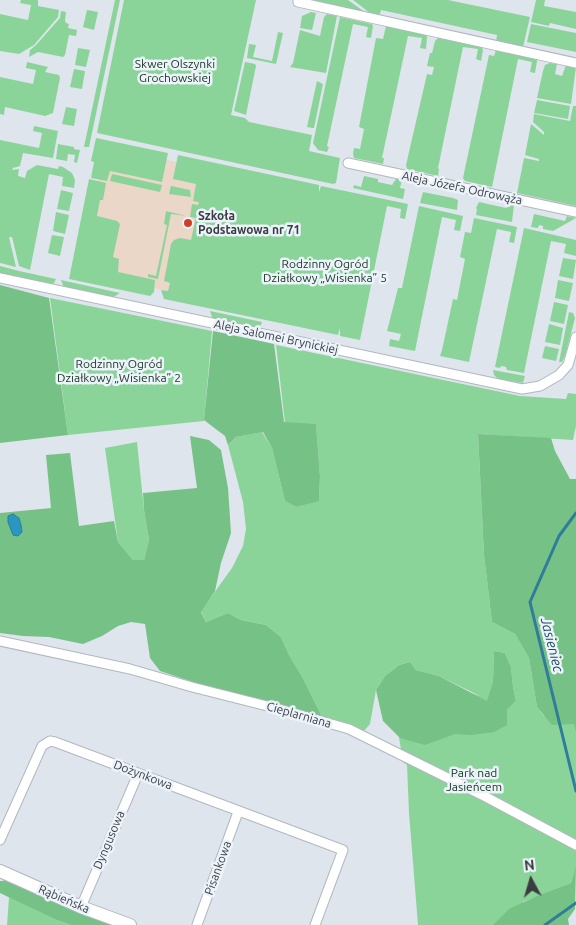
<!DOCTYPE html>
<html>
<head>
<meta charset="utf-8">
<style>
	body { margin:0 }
	#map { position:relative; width:576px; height:925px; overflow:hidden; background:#dfe5ed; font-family:Ubuntu,sans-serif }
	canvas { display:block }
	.north { position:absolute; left:506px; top:855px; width:50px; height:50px; -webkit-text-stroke:4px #edf3fb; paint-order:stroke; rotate:354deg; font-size:14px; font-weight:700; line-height:20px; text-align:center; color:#3a3d40 }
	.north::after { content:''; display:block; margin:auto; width:18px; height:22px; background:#3a3d40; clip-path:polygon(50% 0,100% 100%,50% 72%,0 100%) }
</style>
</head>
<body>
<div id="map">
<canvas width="576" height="925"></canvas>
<div class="north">N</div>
</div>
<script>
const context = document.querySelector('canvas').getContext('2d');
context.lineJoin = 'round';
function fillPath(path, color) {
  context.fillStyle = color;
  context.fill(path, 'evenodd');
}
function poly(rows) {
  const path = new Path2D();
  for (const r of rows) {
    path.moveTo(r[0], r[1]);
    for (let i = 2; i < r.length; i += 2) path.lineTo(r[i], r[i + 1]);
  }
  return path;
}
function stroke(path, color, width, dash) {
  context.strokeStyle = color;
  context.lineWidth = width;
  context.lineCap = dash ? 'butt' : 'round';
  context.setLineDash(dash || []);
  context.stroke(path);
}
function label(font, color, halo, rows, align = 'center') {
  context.font = font + ' Ubuntu,sans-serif';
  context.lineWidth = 5;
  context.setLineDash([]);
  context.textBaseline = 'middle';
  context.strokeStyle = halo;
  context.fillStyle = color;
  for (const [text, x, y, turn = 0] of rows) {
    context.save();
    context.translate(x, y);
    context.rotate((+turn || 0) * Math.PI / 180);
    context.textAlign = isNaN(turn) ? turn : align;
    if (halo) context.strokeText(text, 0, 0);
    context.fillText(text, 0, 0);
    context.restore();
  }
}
fillPath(poly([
	[105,147,295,187,267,312,78,272]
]), '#ead7c7');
fillPath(poly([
	[21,0,38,0,38,6,59,10,58,17,34,45,19,54,0,51,0,14,28,20,31,5,20,3],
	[115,0,120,0,89,147,84,147],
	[124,0,256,0,231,115,245,118,249,122,312,135,309,151,340,158,336,183,333,184,97,133],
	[311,0,348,0,369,15,310,3],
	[353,0,448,0,530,17,523,47,496,42,497,35,381,10,379,17,374,16],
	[536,0,545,0,544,6,576,12,576,29,550,23,549,26,531,22],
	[87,10,98,12,94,30,83,27],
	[61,11,66,12,65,20,66,23,69,24,68,28,77,30,76,36,69,35,65,55,63,57,38,52,29,57,30,50,36,45,60,18],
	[311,12,316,13,312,30,300,28,302,16],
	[327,14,337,16,326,73,290,67,293,63,300,30,320,36,324,17],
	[340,17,372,24,373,26,371,38,366,37,368,27,353,24,327,146,329,147,327,152,318,150,313,143],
	[531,24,576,33,576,52,527,42],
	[386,26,426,35,427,37,426,49,420,48,422,38,408,36,382,158,384,158,383,164,354,158,353,154,354,148,360,149,364,129,359,127,376,38,383,39],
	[278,32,283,33,276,64,247,58,249,44,256,45,253,57,272,61],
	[439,37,482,47,483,50,481,61,476,59,478,49,463,47,438,168,439,169,438,176,407,169,406,165,427,74,432,75,434,67,427,66,430,53,432,53,435,41],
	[78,48,90,50,86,67,75,65],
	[496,50,537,59,537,61,535,73,530,72,532,62,518,59,492,187,465,181,463,178,489,55,494,56],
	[27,62,48,67,45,72,59,75,60,78,53,113,45,116,5,107,4,115,0,114,0,77,33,84,36,70,26,68],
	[245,62,255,64,256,66,246,115,234,111],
	[550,63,557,64,555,74,562,76,566,65,576,67,571,104,537,98,543,71,545,65],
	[74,69,85,71,82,89,70,87],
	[317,81,323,84,314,128,312,128,307,127],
	[537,100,570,106,568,119,534,113],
	[573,106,576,106,576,206,517,193,524,158,539,161,539,159,525,155,531,124,544,135,544,132,533,122,534,114,570,121],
	[66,107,77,109,74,126,62,124],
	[34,126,58,131,53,158,23,153,20,166,13,168,12,170,19,169,18,176,25,178,27,171,37,165,58,169,59,166,63,167,72,173,75,180,74,188,62,186,63,177,49,174,30,270,19,266,12,237,9,237,16,267,0,263,0,140,39,148,42,133,33,131],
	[96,138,168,153,162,182,110,171,107,181,91,178,94,162,91,161],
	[58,144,74,147,74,149,80,150,77,163,74,162,75,155,68,154,67,161,56,159],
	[178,155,319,185,319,192,321,186,408,204,405,219,400,218,401,209,387,206,360,340,340,336,340,328,338,335,164,299,161,290,168,291,170,283,164,281,171,244,174,240,180,238,191,240,196,218,190,217,192,204,198,205,199,202,193,201,196,184,173,179],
	[112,174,162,185,160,192,110,181],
	[364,176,378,179,378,182,392,185,396,179,402,180,400,188,405,189,403,199,353,188,354,185,361,187],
	[89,179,106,183,103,200,100,200,97,216,117,221,120,224,113,257,119,259,118,272,155,280,154,292,150,296,69,279],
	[171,186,190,190,191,197,169,194],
	[61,190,73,193,69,211,57,209],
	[423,192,453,198,458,200,457,210,420,203],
	[479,202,506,208,514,204,512,222,476,215,477,209,476,208],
	[419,206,463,216,460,231,454,230,456,220,442,217,415,351,389,346,390,339,399,341,401,334,387,331,398,288,402,288],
	[166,211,186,216,171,214,158,279,148,277,148,274,156,276,167,225,164,224],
	[56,212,69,215,65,234,53,231],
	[534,214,565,221,567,216,576,218,553,231,543,229,543,226,539,225,538,228,531,227],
	[474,218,517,227,514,243,509,242,511,232,497,229,469,362,440,356,442,350,453,299,457,300,465,259,460,257,465,232,471,233],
	[524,228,576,240,576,256,564,253,566,244,551,241,524,373,507,370,506,367,501,366,500,368,495,367],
	[52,235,64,237,60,256,48,253],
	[563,258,576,260,573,279,559,276],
	[0,266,19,271,56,279,54,283,49,285,37,283,0,274],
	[61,280,120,293,112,298,64,288],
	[558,280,573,283,569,301,555,298],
	[50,298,212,331,204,421,68,435],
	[554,302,568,305,564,324,550,321],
	[210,311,262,322,261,325,254,328,213,320],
	[569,312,573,313,575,318,565,356,562,362,559,362],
	[549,324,563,328,560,345,545,342],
	[276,345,520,396,566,399,568,393,576,394,576,426,573,440,478,434,484,555,492,622,515,634,529,658,537,707,544,716,576,715,576,842,530,817,527,824,576,850,576,864,573,875,571,883,523,902,521,925,418,925,409,813,407,765,403,762,389,675,416,676,480,696,439,676,416,670,410,662,399,665,385,676,376,690,370,724,364,731,352,726,322,717,304,680,289,655,281,637,266,625,241,620,228,613,206,622,201,611,232,568,243,546,246,529,243,502,228,445,236,437,262,432,272,448,285,501,296,507,319,500,320,476,316,425,285,423],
	[494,651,505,653,511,667,513,687,516,701,507,710,507,718,499,718,502,704,488,699,493,681],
	[545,346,559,349,556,361,542,358],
	[493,370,525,376,523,383,498,379,494,375],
	[137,442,144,510,149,540,144,560,133,560,118,542,105,448],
	[9,897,54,919,71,925,7,925]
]), '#8ad49a');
fillPath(poly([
	[0,285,49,298,68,435,0,443],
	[213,331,274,344,284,422,316,424,320,476,319,501,296,507,285,501,272,448,263,432,236,437,228,445,225,436,204,420],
	[478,434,551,438,555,451,570,479,576,479,576,732,574,724,552,725,537,707,529,658,515,634,492,622,484,555],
	[190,436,209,440,221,450,228,488,231,533,221,563,215,591,201,612,206,622,228,613,241,620,266,625,281,637,289,655,304,680,322,717,199,684,160,671,150,658,145,624,131,622,118,626,102,636,83,644,49,637,23,636,0,633,0,513,51,508,46,455,70,453,79,526,114,521,118,542,133,560,144,560,149,540,144,510,143,493,197,488],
	[494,651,505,653,511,667,513,687,516,701,507,710,507,725,494,732,471,735,455,734,425,745,400,738,383,721,376,690,385,676,399,665,410,662,416,670,439,676,487,701,493,681],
	[576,864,575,909,568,919,569,925,493,925,509,909,537,896,571,883],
	[6,878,116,925,71,925,54,919,0,893,0,881,3,881]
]), '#76c186');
const water = poly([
	[13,514,19,518,21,525,22,532,18,536,13,535,8,522,8,516,13,514]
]);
fillPath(water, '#2a97c2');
stroke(water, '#2f7c9b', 1);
stroke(poly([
	[576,513,559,536,530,602,576,791],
	[545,925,576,903]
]), '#2f7c9b', 3);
const street = poly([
	[298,0,298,2,576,63],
	[348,163,576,212],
	[0,278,522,389,540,386,559,375,568,365,576,337],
	[0,641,130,669,192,687,275,708,349,729,486,797,576,845],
	[0,840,42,746,50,741,55,742,343,850,315,925],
	[81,907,138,774],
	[197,925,238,812]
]);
const secondary = poly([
	[0,871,81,907,130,925]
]);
stroke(street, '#b2b7bf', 11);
stroke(secondary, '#b2b7bf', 14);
stroke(street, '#fff', 9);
stroke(secondary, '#fff', 12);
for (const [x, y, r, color] of [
	[188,223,5,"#cb3f2b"]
]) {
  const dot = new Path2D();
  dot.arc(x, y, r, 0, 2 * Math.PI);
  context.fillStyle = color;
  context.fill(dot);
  stroke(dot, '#edf3fb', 2);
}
label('12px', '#14341c', '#edf3fb', [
	["Skwer Olszynki",175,64],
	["Grochowskiej",175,78],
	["Rodzinny Ogród",325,264],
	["Działkowy „Wisienka” 5",325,278],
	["Rodzinny Ogród",119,364],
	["Działkowy „Wisienka” 2",119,378],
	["Park nad",474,773],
	["Jasieńcem",474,787]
]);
label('12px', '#3a3d40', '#edf3fb', [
	["Aleja Józefa Odrowąża",462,188,12],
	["Aleja Salomei Brynickiej",276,337,12],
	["Cieplarniana",299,715,16],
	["Dożynkowa",143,775,21],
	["Dyngusowa",109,840,-67],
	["Pisankowa",218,868,-70],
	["Rąbieńska",64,899,23]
]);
label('bold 12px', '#3a3d40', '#edf3fb', [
	["Szkoła",198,216],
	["Podstawowa nr 71",198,230]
], 'left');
label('italic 14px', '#1d485b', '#edf3fb', [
	["Jasieniec",552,645,76]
]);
</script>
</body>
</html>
